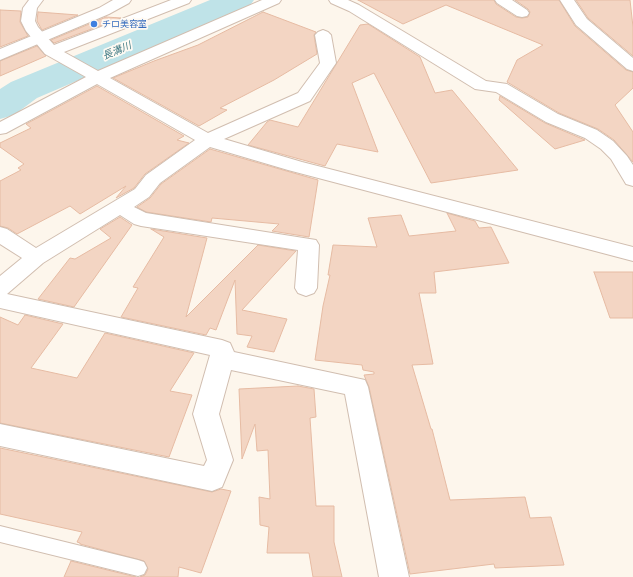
<!DOCTYPE html>
<html>
<head>
<meta charset="utf-8">
<style>
	body { margin:0 }
	canvas { display:block; background:#fdf6ec }
</style>
</head>
<body>
<canvas width="633" height="577"></canvas>
<script>
const context = document.querySelector('canvas').getContext('2d');
context.lineJoin = 'round';
function poly(rows) {
  const path = new Path2D();
  for (const r of rows) {
    path.moveTo(r[0], r[1]);
    for (let i = 2; i < r.length; i += 2) path.lineTo(r[i], r[i + 1]);
  }
  return path;
}
function fillPath(path, color) {
  context.fillStyle = color;
  context.fill(path, 'evenodd');
}
function stroke(path, color, width, dash) {
  context.strokeStyle = color;
  context.lineWidth = width;
  context.lineCap = dash ? 'butt' : 'round';
  context.setLineDash(dash || []);
  context.stroke(path);
}
function label(font, color, halo, rows, align = 'center') {
  context.font = font + ' Quicksand,"Noto Sans JP",sans-serif';
  context.lineWidth = 3.5;
  context.setLineDash([]);
  context.textBaseline = 'middle';
  context.strokeStyle = halo;
  context.fillStyle = color;
  for (const [text, x, y, turn = 0] of rows) {
    context.save();
    context.translate(x, y);
    context.rotate((+turn || 0) * Math.PI / 180);
    context.textAlign = isNaN(turn) ? turn : align;
    if (halo) context.strokeText(text, 0, 0);
    context.fillText(text, 0, 0);
    context.restore();
  }
}
fillPath(poly([
	[210,0,254,0,249,7,37,98,14,115,0,119,0,89,11,82,210,0]
]), '#bfe3e8');
const building = poly([
	[358,0,494,0,496,4,516,17,522,18,528,17,530,12,528,9,515,0,559,0,575,26,626,70,633,72,633,88,615,105,633,132,633,162,614,140,598,129,559,113,507,82,517,60,543,45,446,5,403,24,358,0],
	[576,0,630,0,633,27,633,56,588,18,576,0],
	[0,10,21,11,20,22,28,36,0,47,0,10],
	[38,12,78,15,42,30,37,21,38,12],
	[263,12,316,32,314,35,317,54,274,80,220,108,227,110,199,126,113,78,154,61,198,45,263,12],
	[106,17,121,18,54,43,51,40,106,17],
	[368,24,420,57,435,93,452,90,518,170,431,183,374,73,352,83,378,152,337,144,325,166,248,145,267,122,270,120,298,127,360,25,368,24],
	[37,46,46,56,0,76,0,61,37,46],
	[97,86,184,136,177,140,189,143,145,174,134,188,116,198,126,186,80,214,70,206,17,234,8,228,0,226,0,181,21,170,18,168,24,164,0,147,0,143,31,128,26,124,97,86],
	[500,96,545,123,585,140,555,149,499,100,500,96],
	[210,149,318,180,309,237,272,231,279,224,212,218,211,222,146,212,137,207,150,198,161,184,210,149],
	[447,213,475,221,479,228,491,227,509,263,434,272,436,293,419,293,433,364,412,365,431,429,432,429,450,500,525,497,530,518,551,517,564,565,495,568,494,564,410,574,369,387,364,375,374,374,374,372,363,370,362,365,315,360,323,306,330,275,328,275,333,245,377,247,368,218,401,215,409,236,456,231,447,213],
	[120,217,132,225,74,307,38,299,70,258,75,259,111,238,100,229,120,217],
	[151,229,207,238,186,317,258,245,296,251,242,310,287,319,274,352,247,347,252,336,237,334,235,280,216,330,210,328,206,335,121,317,138,288,133,287,164,237,151,229],
	[594,272,633,272,633,318,610,318,594,272],
	[25,315,63,324,31,368,77,378,105,333,194,353,170,391,192,395,169,457,0,423,0,317,18,325,25,315],
	[298,386,314,389,316,417,310,418,316,506,334,506,334,542,342,577,313,577,309,553,267,553,269,527,260,525,259,497,270,499,268,450,257,451,255,424,242,459,239,389,298,386],
	[0,448,212,492,221,489,231,491,201,573,179,567,178,577,140,577,145,575,148,569,144,561,80,544,80,543,77,542,82,532,0,514,0,448],
	[71,561,136,577,64,577,71,561]
]);
fillPath(building, '#f3d5c3');
stroke(building, '#e6bba3', 1);
const service = poly([
	[0,526,138,560,144,562,147,568,144,574,138,576,0,542,0,526]
]);
const minor = poly([
	[29,0,43,0,37,8,35,21,38,27,54,45,171,0,191,0,189,3,64,52,98,71,262,0,281,0,279,3,110,78,208,133,298,93,320,63,315,35,318,32,323,30,328,32,331,35,336,63,310,101,224,139,302,162,633,247,633,261,288,170,210,147,160,183,149,197,134,207,146,213,316,240,319,245,317,288,314,293,306,296,298,293,295,288,298,250,141,226,134,224,120,215,43,263,7,294,222,340,230,343,234,352,365,380,368,387,409,577,379,577,345,394,231,370,219,414,233,460,222,487,212,491,0,446,0,424,204,466,207,460,193,414,210,355,0,308,0,276,22,258,0,244,0,227,7,229,36,248,135,189,146,175,195,140,97,84,6,133,0,134,0,122,86,77,45,54,26,31,21,21,23,8,29,0],
	[329,0,348,0,359,5,486,81,507,84,558,114,597,130,613,141,627,156,633,165,633,186,626,184,611,159,601,149,585,138,546,122,496,92,475,89,349,11,331,3,329,0],
	[495,0,512,0,527,10,529,13,527,16,522,17,517,16,497,3,495,0],
	[560,0,574,0,587,19,633,58,633,71,627,69,576,25,560,0]
]);
const tertiary = poly([
	[113,0,131,0,129,3,109,14,0,60,0,49,99,8,113,0]
]);
stroke(service, '#d1beb0', 2);
stroke(minor, '#d1beb0', 2);
stroke(tertiary, '#d1beb0', 2);
fillPath(service, '#fff');
fillPath(minor, '#fff');
fillPath(tertiary, '#fff');
for (const [x, y, r, color] of [
	[94,24,4,"#3f7fe0"]
]) {
  const dot = new Path2D();
  dot.arc(x, y, r, 0, 2 * Math.PI);
  context.fillStyle = color;
  context.fill(dot);
  stroke(dot, '#fffaf3', 1.5);
}
label('9px', '#366cbe', '#fffaf3', [
	["チロ美容室",102,24]
], 'left');
label('italic 10px', '#437c86', '#fffaf3', [
	["長溝川",117,51,-23]
]);
</script>
</body>
</html>
